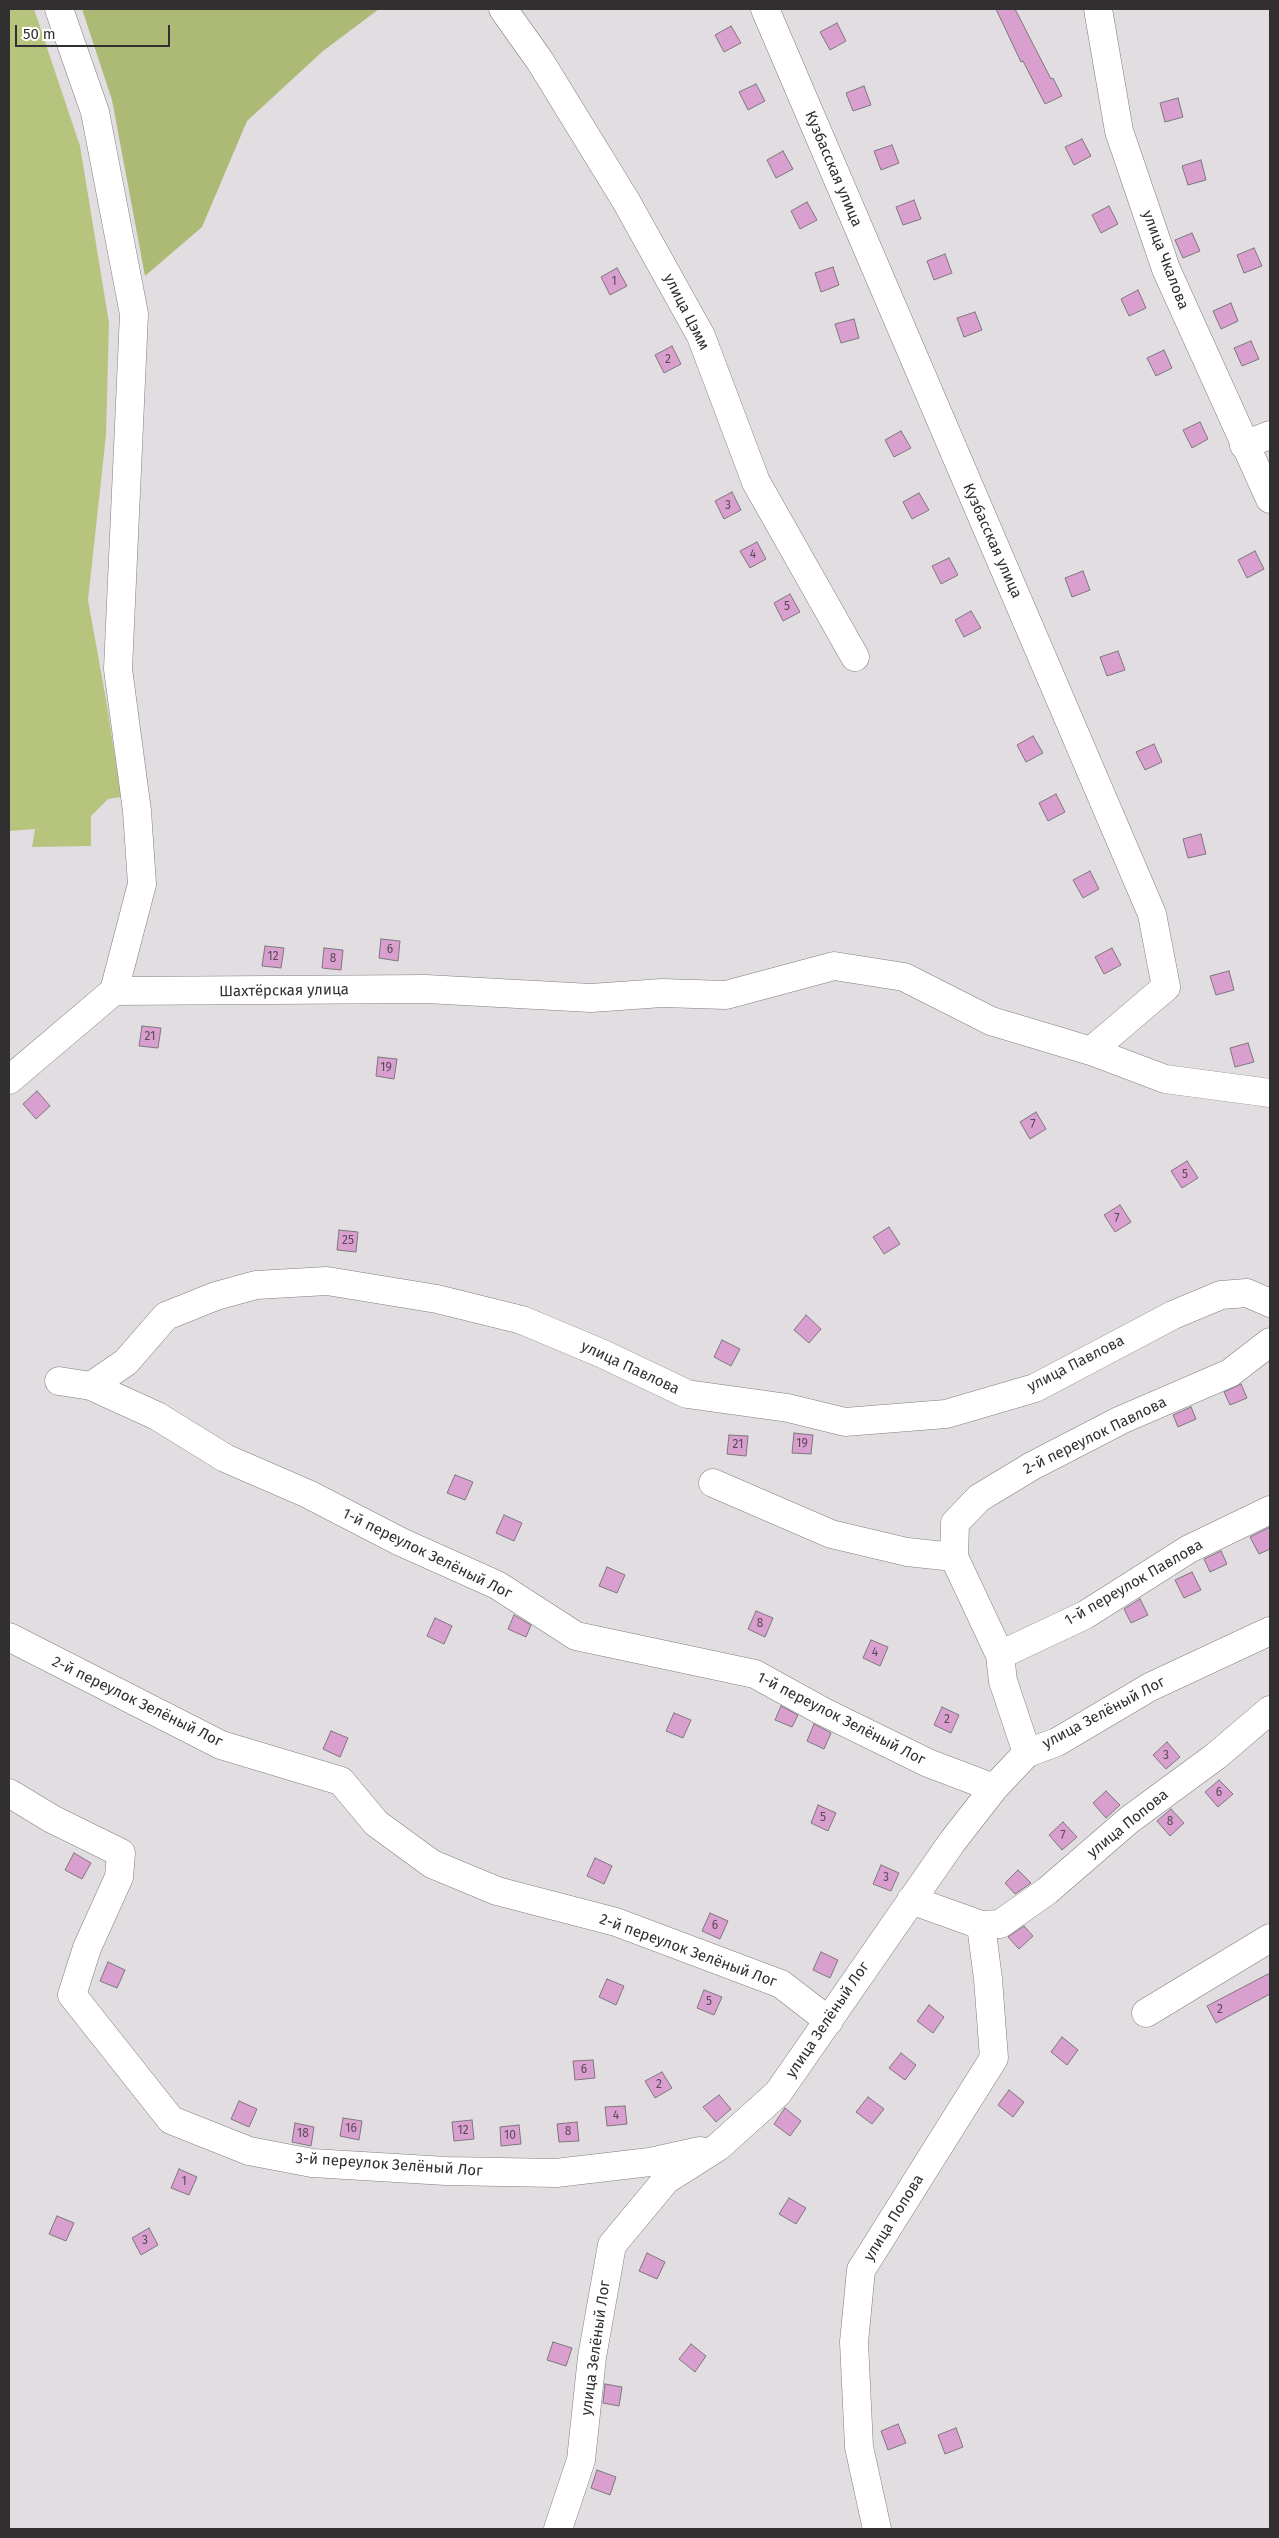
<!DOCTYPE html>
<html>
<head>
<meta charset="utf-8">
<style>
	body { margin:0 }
	#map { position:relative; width:1279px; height:2538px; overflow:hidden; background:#e2dde1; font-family:"Fira Sans",sans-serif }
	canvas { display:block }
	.frame { position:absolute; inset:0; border:10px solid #312f30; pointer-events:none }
	.scale { position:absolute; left:15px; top:25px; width:155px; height:22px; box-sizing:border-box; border:2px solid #312f30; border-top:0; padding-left:6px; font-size:15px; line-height:18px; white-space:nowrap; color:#312f30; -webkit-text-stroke:4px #fff; paint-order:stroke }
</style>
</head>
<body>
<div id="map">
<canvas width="1279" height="2538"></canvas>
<div class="frame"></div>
<div class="scale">50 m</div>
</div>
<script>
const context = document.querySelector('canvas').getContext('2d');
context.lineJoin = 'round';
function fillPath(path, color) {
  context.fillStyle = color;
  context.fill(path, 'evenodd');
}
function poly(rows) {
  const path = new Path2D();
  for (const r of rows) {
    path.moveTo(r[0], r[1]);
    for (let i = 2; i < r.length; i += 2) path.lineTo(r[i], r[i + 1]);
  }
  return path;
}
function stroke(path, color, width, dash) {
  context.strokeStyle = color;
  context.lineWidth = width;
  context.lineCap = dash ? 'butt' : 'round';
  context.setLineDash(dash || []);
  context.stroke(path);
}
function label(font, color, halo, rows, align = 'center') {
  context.font = font + ' "Fira Sans",sans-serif';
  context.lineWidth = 4;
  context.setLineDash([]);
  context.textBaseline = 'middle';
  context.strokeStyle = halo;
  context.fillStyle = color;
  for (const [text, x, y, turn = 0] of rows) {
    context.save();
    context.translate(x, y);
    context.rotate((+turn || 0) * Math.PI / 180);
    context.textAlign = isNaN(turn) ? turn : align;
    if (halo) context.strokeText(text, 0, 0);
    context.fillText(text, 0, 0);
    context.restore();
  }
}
fillPath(poly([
	[9,9,34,9,80,146,109,323,106,435,88,600,107,705,121,797,108,799,91,816,91,846,32,847,35,829,9,831]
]), '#b6c47e');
fillPath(poly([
	[82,9,379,9,323,51,247,121,202,227,145,276,112,100]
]), '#adba75');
const building = poly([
	[996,9,1015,9,1051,79,1053,78,1062,96,1045,104,1023,61,1021,62,996,9],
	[837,23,846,41,830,50,820,32,837,23],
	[731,26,741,43,724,52,715,35,731,26],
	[756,84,765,101,748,110,739,92,756,84],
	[864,86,871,105,853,111,846,93,864,86],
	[1178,98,1183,117,1165,122,1160,103,1178,98],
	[1082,139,1091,156,1074,165,1065,147,1082,139],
	[892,145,899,163,881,170,874,151,892,145],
	[783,151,793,169,776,178,767,160,783,151],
	[1201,160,1206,180,1188,185,1182,166,1201,160],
	[914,200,921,219,903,225,896,207,914,200],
	[807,202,817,220,800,229,791,211,807,202],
	[1109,206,1118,224,1101,233,1092,215,1109,206],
	[1192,233,1200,251,1183,258,1175,240,1192,233],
	[1254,248,1262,266,1244,273,1237,255,1254,248],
	[945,254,952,273,934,280,927,261,945,254],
	[833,267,839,285,821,292,815,273,833,267],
	[617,268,627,286,610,295,601,277,617,268],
	[1138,290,1146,308,1129,316,1121,299,1138,290],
	[1231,303,1238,321,1221,329,1213,311,1231,303],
	[975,312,982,330,964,337,957,318,975,312],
	[854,319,859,338,841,343,835,324,854,319],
	[1251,341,1259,359,1242,366,1234,348,1251,341],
	[672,346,681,364,664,373,655,355,672,346],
	[1164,350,1172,368,1156,376,1147,358,1164,350],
	[1200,422,1208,439,1192,448,1183,430,1200,422],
	[901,431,911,448,894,457,885,440,901,431],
	[732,492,741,510,724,519,715,501,732,492],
	[919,493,929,510,912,519,903,502,919,493],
	[757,542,766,559,750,568,740,551,757,542],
	[1255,551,1264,569,1247,578,1238,560,1255,551],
	[949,558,958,575,941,584,932,566,949,558],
	[1083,571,1090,590,1072,597,1065,578,1083,571],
	[790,594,800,612,783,621,774,603,790,594],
	[971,611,981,628,964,637,955,620,971,611],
	[1118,651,1125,670,1107,676,1100,657,1118,651],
	[1033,736,1043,753,1026,762,1017,745,1033,736],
	[1154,744,1162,762,1145,770,1136,752,1154,744],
	[1056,794,1065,812,1048,821,1039,803,1056,794],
	[1201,834,1206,854,1188,858,1183,839,1201,834],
	[1090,871,1099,889,1083,898,1073,880,1090,871],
	[381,939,400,941,398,961,379,958,381,939],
	[265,946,284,948,281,968,262,966,265,946],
	[324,948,343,950,341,970,322,968,324,948],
	[1112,948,1121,965,1104,974,1095,957,1112,948],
	[1229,971,1234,990,1216,995,1210,976,1229,971],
	[142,1026,161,1028,158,1048,139,1046,142,1026],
	[1248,1043,1254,1062,1235,1067,1230,1048,1248,1043],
	[378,1057,397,1059,394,1079,376,1076,378,1057],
	[37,1091,50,1106,36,1119,23,1104,37,1091],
	[1036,1112,1046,1129,1030,1139,1020,1122,1036,1112],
	[1187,1161,1198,1178,1182,1188,1171,1171,1187,1161],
	[1120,1205,1131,1222,1115,1232,1104,1215,1120,1205],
	[889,1227,900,1244,884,1254,873,1237,889,1227],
	[339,1230,358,1232,356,1252,337,1250,339,1230],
	[806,1315,821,1329,809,1343,794,1330,806,1315],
	[722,1340,740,1349,731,1366,714,1357,722,1340],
	[1241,1384,1247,1398,1230,1405,1224,1392,1241,1384],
	[1191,1407,1196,1419,1178,1427,1173,1415,1191,1407],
	[794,1433,813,1435,811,1454,792,1453,794,1433],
	[729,1435,748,1436,746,1456,727,1454,729,1435],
	[455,1475,473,1482,465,1500,447,1493,455,1475],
	[504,1515,522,1523,514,1541,496,1533,504,1515],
	[1270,1527,1270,1549,1259,1554,1250,1537,1270,1527],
	[1221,1551,1227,1564,1210,1572,1204,1559,1221,1551],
	[607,1567,625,1575,617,1593,599,1586,607,1567],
	[1192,1572,1201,1590,1184,1598,1175,1580,1192,1572],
	[1140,1599,1148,1615,1131,1623,1124,1609,1140,1599],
	[756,1611,773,1618,765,1637,748,1629,756,1611],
	[514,1615,531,1625,526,1637,508,1629,514,1615],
	[435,1618,452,1626,444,1644,427,1636,435,1618],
	[871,1640,888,1647,880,1666,863,1658,871,1640],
	[781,1706,798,1715,792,1727,775,1720,781,1706],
	[942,1707,959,1715,951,1733,934,1725,942,1707],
	[674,1713,691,1720,683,1738,666,1731,674,1713],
	[814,1724,831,1733,824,1749,807,1741,814,1724],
	[331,1731,348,1738,340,1757,323,1749,331,1731],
	[1167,1742,1180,1757,1166,1769,1153,1755,1167,1742],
	[1219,1780,1233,1794,1218,1807,1205,1792,1219,1780],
	[1106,1791,1120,1805,1106,1818,1093,1803,1106,1791],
	[818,1805,836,1813,828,1831,811,1823,818,1805],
	[1171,1809,1184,1823,1170,1836,1157,1821,1171,1809],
	[1063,1822,1077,1837,1062,1850,1049,1835,1063,1822],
	[74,1853,91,1863,82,1879,65,1870,74,1853],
	[595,1858,612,1866,604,1884,587,1876,595,1858],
	[881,1865,899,1873,891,1891,873,1884,881,1865],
	[1018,1870,1031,1883,1015,1894,1005,1883,1018,1870],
	[710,1913,728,1921,720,1939,702,1931,710,1913],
	[1024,1926,1033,1936,1019,1949,1008,1937,1024,1926],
	[821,1952,838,1960,830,1978,813,1970,821,1952],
	[108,1962,125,1970,117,1988,100,1981,108,1962],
	[1270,1973,1270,1994,1216,2023,1207,2006,1270,1973],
	[607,1979,624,1986,616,2005,599,1997,607,1979],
	[704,1990,722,1997,714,2015,697,2008,704,1990],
	[929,2005,944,2017,933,2033,917,2021,929,2005],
	[1062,2037,1078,2050,1067,2065,1051,2052,1062,2037],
	[901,2053,916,2065,905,2080,889,2068,901,2053],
	[593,2060,595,2078,575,2080,573,2061,593,2060],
	[662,2072,672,2088,655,2098,645,2081,662,2072],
	[1009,2090,1024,2102,1013,2117,998,2105,1009,2090],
	[719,2095,731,2109,716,2122,703,2107,719,2095],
	[868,2097,884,2109,872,2124,856,2112,868,2097],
	[239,2101,257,2109,249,2127,231,2119,239,2101],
	[625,2106,627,2124,607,2126,605,2107,625,2106],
	[785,2108,801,2121,790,2136,774,2124,785,2108],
	[343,2118,362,2121,359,2140,340,2136,343,2118],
	[472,2120,474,2139,454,2141,452,2122,472,2120],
	[577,2122,579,2141,559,2142,557,2124,577,2122],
	[295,2123,314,2127,311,2146,292,2142,295,2123],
	[519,2125,521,2144,501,2146,500,2127,519,2125],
	[179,2169,197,2177,189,2195,171,2188,179,2169],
	[789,2198,806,2208,796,2224,779,2214,789,2198],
	[57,2216,74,2223,66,2241,49,2234,57,2216],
	[149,2228,158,2245,141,2255,132,2238,149,2228],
	[647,2253,665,2262,657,2279,639,2271,647,2253],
	[553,2342,572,2348,566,2366,547,2360,553,2342],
	[691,2344,706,2356,695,2372,679,2359,691,2344],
	[605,2384,622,2387,619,2406,603,2403,605,2384],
	[898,2424,906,2443,888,2450,881,2431,898,2424],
	[956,2428,963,2447,945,2454,938,2435,956,2428],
	[597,2470,616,2477,610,2495,591,2488,597,2470]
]);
fillPath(building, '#d99fcf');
stroke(building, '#7c787b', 1);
const minor = poly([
	[59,9,95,112,134,314,118,669,137,811,142,884,114,991],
	[503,9,540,61,626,201,701,336,756,482,855,657],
	[765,9,1152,914,1166,987,1091,1051],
	[1098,9,1119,131,1166,269,1270,499],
	[1244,445,1270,435],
	[9,1080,114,991,426,989,591,998,662,993,726,995,834,966,904,977,991,1021,1091,1051,1165,1079,1270,1093],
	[59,1381,91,1386,157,1416,225,1458,308,1494,401,1542,497,1585,576,1636,755,1674,822,1711,928,1763,994,1788],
	[91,1386,126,1362,166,1316,216,1296,256,1285,327,1281,437,1299,522,1320,603,1354,687,1394,788,1408,845,1422,946,1414,1035,1388,1173,1315,1221,1295,1247,1293,1270,1303],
	[713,1483,831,1534,907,1552,954,1557,1000,1655,1085,1615,1189,1549,1270,1510],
	[954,1557,955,1523,979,1498,1032,1466,1121,1420,1230,1373,1270,1342],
	[9,1637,221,1745,341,1781,376,1823,432,1864,497,1891,616,1922,781,1984,829,2021],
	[1000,1655,1003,1681,1027,1753],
	[9,1793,52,1819,121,1853,119,1877,87,1948,72,1995,171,2120,249,2151,312,2163,446,2171,556,2173,650,2162,700,2151],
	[981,1925,1000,1924,1047,1891,1129,1820,1216,1756,1270,1710],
	[1146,2013,1270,1938],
	[558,2529,581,2460,592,2357,612,2245,666,2180,718,2147,778,2093,952,1842,994,1788,1027,1753,1057,1742,1150,1687,1270,1631],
	[877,2529,859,2447,854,2342,861,2270,994,2058,988,1979,981,1925,911,1900]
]);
stroke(minor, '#817d81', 29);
stroke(minor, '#fff', 28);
label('12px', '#5b4b58', null, [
	["1",614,282],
	["2",668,360],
	["3",728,506],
	["4",753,555],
	["5",787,607],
	["6",390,950],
	["12",273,957],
	["8",333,959],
	["21",150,1037],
	["19",386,1068],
	["7",1033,1125],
	["5",1185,1175],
	["7",1117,1219],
	["25",348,1241],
	["19",802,1444],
	["21",738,1445],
	["8",760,1624],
	["4",875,1653],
	["2",947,1720],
	["3",1166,1756],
	["6",1219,1793],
	["5",823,1818],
	["8",1170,1822],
	["7",1063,1836],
	["3",886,1878],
	["6",715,1926],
	["5",709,2002],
	["2",1220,2010],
	["6",584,2070],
	["2",659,2085],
	["4",616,2116],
	["16",351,2129],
	["12",463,2131],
	["8",568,2132],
	["18",303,2134],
	["10",510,2136],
	["1",184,2182],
	["3",145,2241]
]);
label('15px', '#312f30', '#fff', [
	["Кузбасская улица",833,169,67],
	["улица Чкалова",1165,260,69],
	["улица Цэмм",686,312,63],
	["Кузбасская улица",992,541,66],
	["Шахтёрская улица",284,991,-1],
	["улица Павлова",1076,1364,-27],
	["улица Павлова",630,1368,25],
	["2-й переулок Павлова",1095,1436,-26],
	["1-й переулок Зелёный Лог",427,1554,26],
	["1-й переулок Павлова",1134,1583,-30],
	["2-й переулок Зелёный Лог",137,1702,26],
	["улица Зелёный Лог",1104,1713,-28],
	["1-й переулок Зелёный Лог",841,1719,27],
	["улица Попова",1128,1824,-39],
	["2-й переулок Зелёный Лог",688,1951,20],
	["улица Зелёный Лог",828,2020,-56],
	["3-й переулок Зелёный Лог",389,2165,4],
	["улица Попова",894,2218,-58],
	["улица Зелёный Лог",596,2348,-82]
]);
</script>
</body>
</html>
